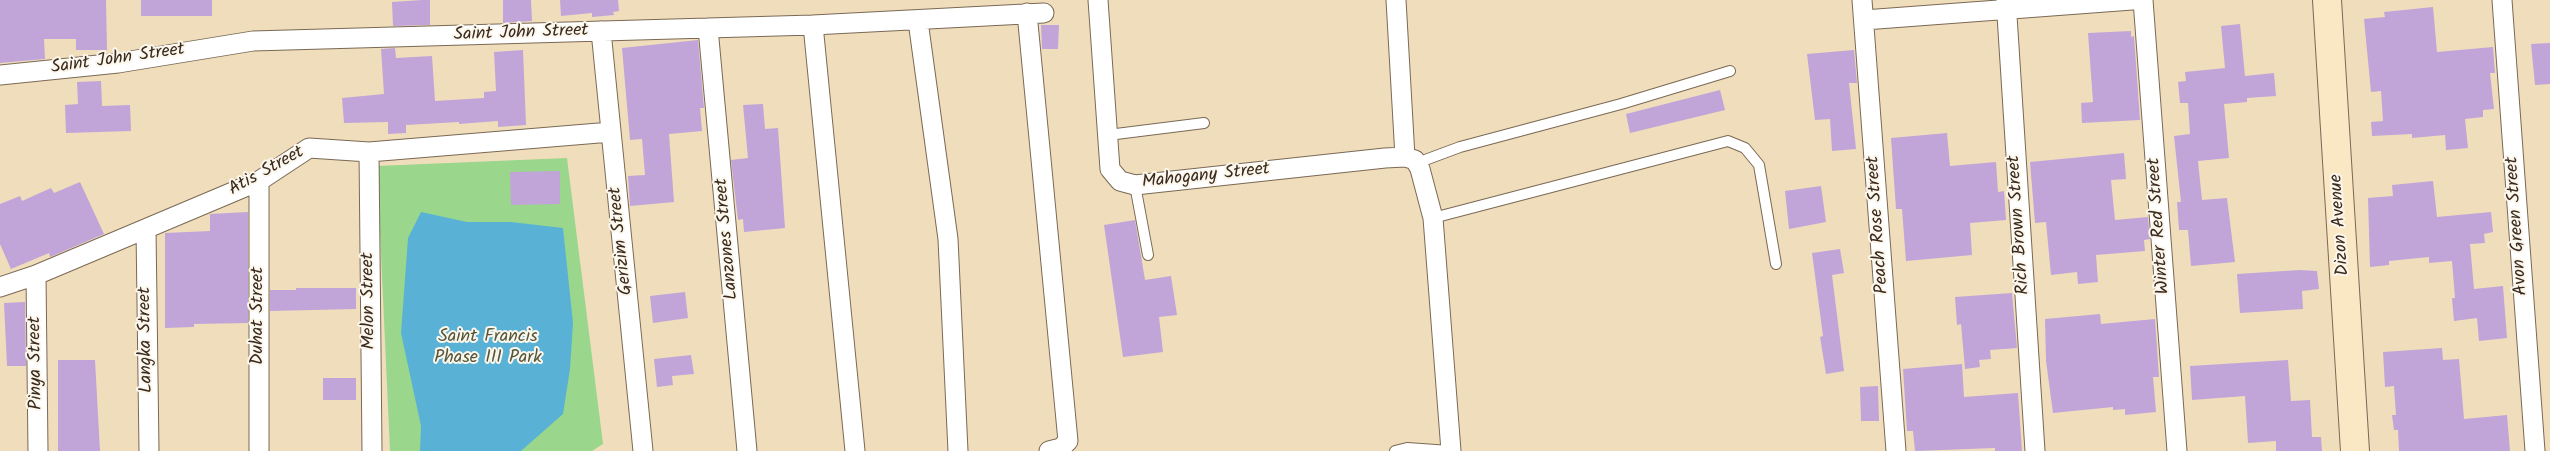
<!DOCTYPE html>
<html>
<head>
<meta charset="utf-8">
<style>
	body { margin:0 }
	canvas { display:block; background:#f0ddbb }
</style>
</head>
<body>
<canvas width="2550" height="451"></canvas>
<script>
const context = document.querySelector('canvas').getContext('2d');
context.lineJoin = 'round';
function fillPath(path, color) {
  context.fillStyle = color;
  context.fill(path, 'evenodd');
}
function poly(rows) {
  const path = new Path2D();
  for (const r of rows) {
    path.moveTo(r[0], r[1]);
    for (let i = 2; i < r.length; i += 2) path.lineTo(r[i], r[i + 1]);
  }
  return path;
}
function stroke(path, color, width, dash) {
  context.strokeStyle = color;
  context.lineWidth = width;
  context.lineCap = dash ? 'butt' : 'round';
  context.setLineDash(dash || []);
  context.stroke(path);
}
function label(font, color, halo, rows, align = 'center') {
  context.font = font + ' Kalam,sans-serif';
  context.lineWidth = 4;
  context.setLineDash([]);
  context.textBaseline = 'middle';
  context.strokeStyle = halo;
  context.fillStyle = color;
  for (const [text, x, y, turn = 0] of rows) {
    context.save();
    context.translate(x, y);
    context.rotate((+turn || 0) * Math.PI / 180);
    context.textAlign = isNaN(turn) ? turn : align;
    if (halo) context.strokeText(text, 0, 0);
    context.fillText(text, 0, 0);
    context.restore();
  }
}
fillPath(poly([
	[567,158,603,444,592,451,390,451,377,166]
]), '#9ad78c');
fillPath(poly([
	[421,212,467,222,511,222,563,228,573,323,570,369,563,414,521,451,420,451,421,426,401,333,408,238]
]), '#59b2d6');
fillPath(poly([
	[0,0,106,0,107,50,76,50,76,39,44,39,45,59,0,63],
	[141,0,212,0,212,16,141,16],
	[422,0,430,0,430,25,393,26,392,2],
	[503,0,531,0,532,21,503,23],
	[560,0,618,0,619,11,613,12,614,15,592,17,592,13,561,16],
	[2433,7,2437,52,2493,47,2495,73,2490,73,2494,109,2483,110,2483,117,2465,119,2468,148,2446,150,2445,135,2412,138,2412,134,2372,136,2371,122,2383,121,2381,91,2371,92,2364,19,2385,17,2384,12],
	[2240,24,2245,76,2274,73,2276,96,2247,98,2247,102,2224,104,2229,158,2198,161,2202,200,2227,198,2235,262,2191,266,2188,230,2179,230,2177,202,2181,202,2174,136,2190,134,2188,103,2180,103,2178,82,2186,81,2185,72,2225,68,2221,26],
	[1041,25,1059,25,1058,49,1042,49],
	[2131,31,2131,37,2134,36,2140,120,2082,123,2081,103,2093,102,2088,33],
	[698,40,704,108,700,108,702,131,669,134,674,202,630,206,628,176,645,175,642,139,630,140,622,48],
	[2550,43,2550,84,2535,85,2531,44],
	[395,48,396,58,432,56,435,101,484,98,484,92,496,91,494,52,523,50,526,125,498,127,498,121,459,124,459,122,406,125,406,133,388,134,388,122,344,123,342,98,384,94,381,49],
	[1854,50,1857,83,1849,83,1856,149,1832,151,1830,119,1815,120,1807,54],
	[101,81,102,106,130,105,131,131,66,133,65,105,78,104,77,82],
	[1720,90,1725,110,1630,133,1626,114],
	[763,104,765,129,778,128,785,228,744,232,743,219,738,220,731,160,748,158,743,105],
	[1947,133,1950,166,1996,162,1998,192,2004,191,2006,220,1970,223,1972,255,1906,261,1902,209,1896,209,1891,138],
	[2124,153,2126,179,2111,180,2115,220,2148,217,2150,239,2144,240,2145,251,2096,255,2098,282,2078,284,2077,272,2051,275,2046,222,2035,223,2030,162],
	[560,171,560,204,511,205,510,172],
	[2433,181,2437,217,2491,212,2493,232,2484,234,2485,243,2470,244,2474,289,2503,286,2507,338,2479,341,2477,318,2454,321,2452,298,2455,298,2452,261,2429,263,2429,257,2389,261,2389,265,2370,267,2368,198,2393,196,2392,185],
	[80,182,104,234,50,257,49,253,11,269,0,244,0,204,20,196,22,201,51,188,54,193],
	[1821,186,1826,222,1789,229,1785,191],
	[248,212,248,323,194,324,194,327,165,328,165,233,210,231,210,214],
	[1135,220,1145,280,1171,276,1177,315,1159,317,1163,352,1123,357,1104,225],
	[1840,249,1844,273,1832,275,1844,371,1826,374,1820,337,1823,336,1812,253],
	[2300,270,2317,271,2319,289,2302,291,2303,309,2240,313,2237,274],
	[296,288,356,288,356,309,270,311,270,290,296,290],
	[685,292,688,318,653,323,650,296],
	[2012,293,2017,348,1990,350,1991,359,1979,360,1980,367,1965,369,1961,324,1957,325,1955,297],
	[25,302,26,366,7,366,4,303],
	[2100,314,2101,324,2155,319,2159,377,2153,377,2156,412,2125,415,2125,409,2113,410,2113,407,2053,413,2046,361,2045,319],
	[2442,348,2443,360,2459,359,2464,419,2507,415,2510,451,2399,451,2398,430,2394,430,2392,415,2396,415,2394,386,2385,387,2383,352],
	[691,355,694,374,672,376,673,385,657,387,654,359],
	[58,360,95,360,100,451,58,451],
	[2288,360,2291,401,2310,400,2312,437,2321,437,2322,451,2276,451,2276,441,2248,443,2245,396,2192,400,2190,366],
	[1962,364,1964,397,2018,393,2022,451,1995,451,1995,448,1915,451,1913,431,1907,431,1903,369],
	[323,378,356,378,356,400,323,400],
	[1878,386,1879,421,1861,421,1860,387]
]), '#c1a5d9');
const lane = poly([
	[1108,135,1204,123],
	[1417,163,1460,147,1621,104,1730,71],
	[1135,185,1148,255],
	[1433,218,1728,141,1745,148,1759,165,1776,264],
	[1395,451,1407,448,1450,451]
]);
const street = poly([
	[1098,0,1110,169,1120,181,1135,185,1385,158,1405,157,1415,160,1420,169,1433,218,1451,451],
	[1396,0,1405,157],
	[1862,0,1896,451],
	[2006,0,2035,451],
	[2143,0,2177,451],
	[2502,0,2535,451],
	[1027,13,1068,441,1061,448,1049,451],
	[1864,20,2132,0],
	[918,21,948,239,958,451],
	[813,25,855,451],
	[708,28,747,451],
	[601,31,643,451],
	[0,75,118,63,253,41,813,25,1044,13],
	[369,152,372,451],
	[259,181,259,451],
	[146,229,149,451],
	[36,275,38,451],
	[0,287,36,275,259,181,309,148,369,152,611,132]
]);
const secondary = poly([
	[2327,0,2355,451]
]);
stroke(lane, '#7a6955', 12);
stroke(street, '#7a6955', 21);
stroke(secondary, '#7a6955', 30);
stroke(lane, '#fff', 10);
stroke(street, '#fff', 19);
stroke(secondary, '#fae7c3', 28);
label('18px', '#3b2a1e', '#fbf7ec', [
	["Saint John Street",521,34,-2],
	["Saint John Street",118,60,-8],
	["Atis Street",267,172,-29],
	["Mahogany Street",1206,177,-6],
	["Peach Rose Street",1879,225,-94],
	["Rich Brown Street",2020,225,-94],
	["Dizon Avenue",2341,225,-94],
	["Winter Red Street",2160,226,-94],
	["Avon Green Street",2518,226,-94],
	["Lanzones Street",728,239,-95],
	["Gerizim Street",622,241,-96],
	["Melon Street",370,301,-91],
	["Duhat Street",259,316,-90],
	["Langka Street",147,340,-91],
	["Pinya Street",37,363,-91]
]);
label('18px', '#53553a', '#fbf7ec', [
	["Saint Francis",488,338],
	["Phase III Park",488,359]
]);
</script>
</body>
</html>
